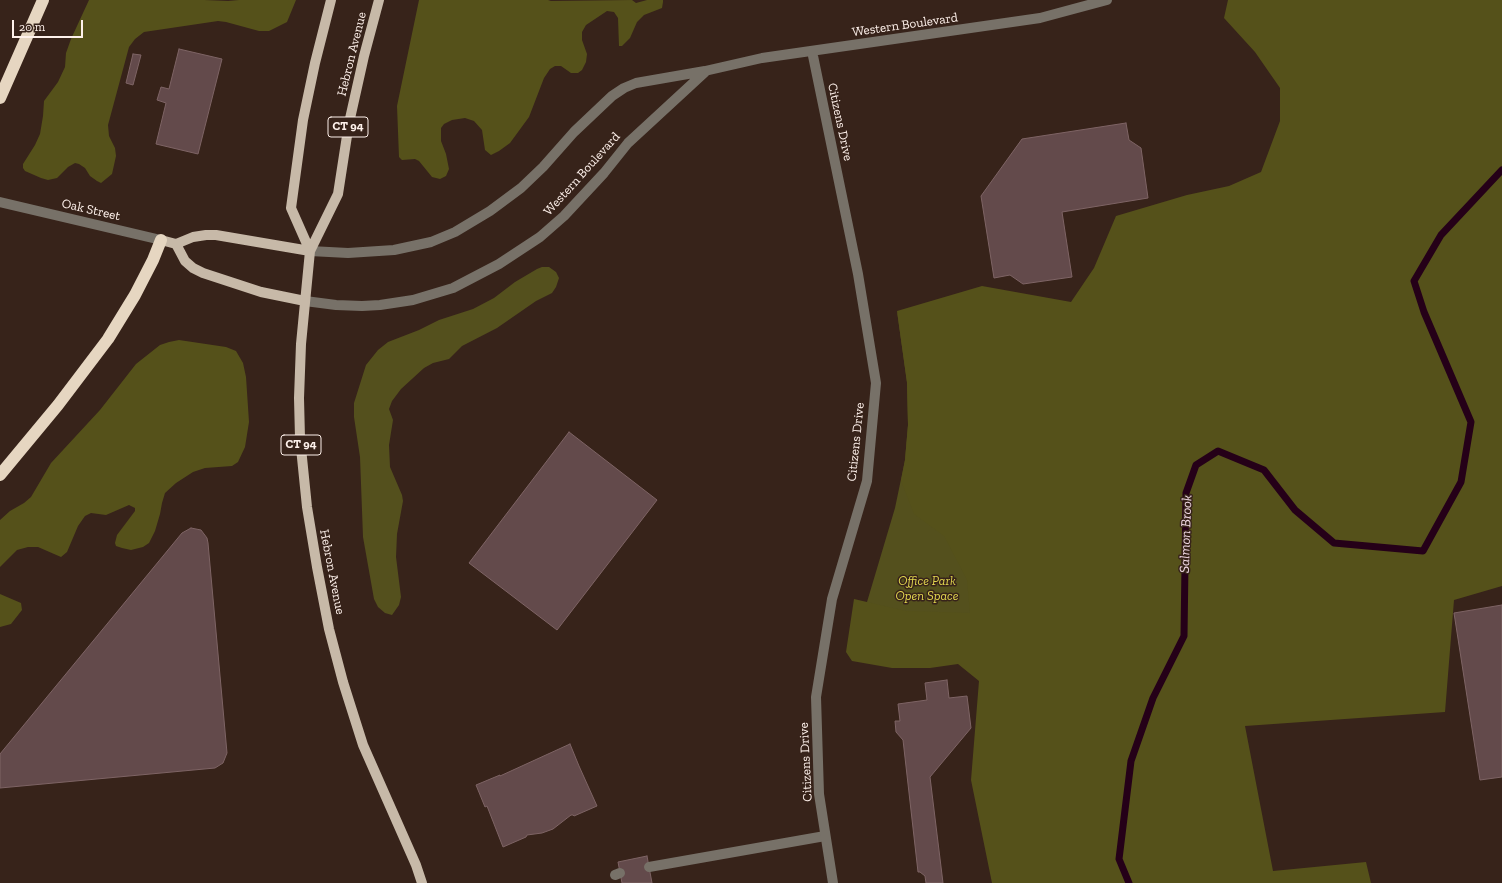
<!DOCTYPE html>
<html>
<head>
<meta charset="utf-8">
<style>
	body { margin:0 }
	#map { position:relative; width:1502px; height:883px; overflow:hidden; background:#37231a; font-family:"Zilla Slab",serif }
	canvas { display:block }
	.scale { position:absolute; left:12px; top:20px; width:71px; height:18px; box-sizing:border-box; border:2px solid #fef1eb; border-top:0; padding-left:5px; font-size:12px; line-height:14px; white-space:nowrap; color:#fef1eb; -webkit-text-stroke:3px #37231a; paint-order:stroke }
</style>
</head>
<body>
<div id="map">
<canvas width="1502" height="883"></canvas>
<div class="scale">20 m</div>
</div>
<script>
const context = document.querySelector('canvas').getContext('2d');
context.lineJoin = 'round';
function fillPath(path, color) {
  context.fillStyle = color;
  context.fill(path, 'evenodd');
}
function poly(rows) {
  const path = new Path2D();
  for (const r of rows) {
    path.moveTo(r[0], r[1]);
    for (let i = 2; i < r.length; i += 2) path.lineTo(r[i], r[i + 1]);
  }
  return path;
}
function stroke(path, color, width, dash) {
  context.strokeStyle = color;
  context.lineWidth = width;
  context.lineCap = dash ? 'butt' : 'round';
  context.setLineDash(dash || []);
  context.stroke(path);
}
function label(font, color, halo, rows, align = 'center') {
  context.font = font + ' "Zilla Slab",serif';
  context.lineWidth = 3;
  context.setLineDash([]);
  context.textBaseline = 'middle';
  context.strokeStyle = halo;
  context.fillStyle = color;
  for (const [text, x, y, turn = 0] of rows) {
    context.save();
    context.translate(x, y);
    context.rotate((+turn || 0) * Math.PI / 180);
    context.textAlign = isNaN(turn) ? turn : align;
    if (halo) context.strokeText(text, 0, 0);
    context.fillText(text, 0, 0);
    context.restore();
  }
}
fillPath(poly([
	[542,267,549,267,556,272,559,278,556,287,552,293,536,301,497,328,462,346,449,359,433,363,424,368,401,389,392,401,389,409,393,420,389,445,390,467,402,495,403,501,397,534,396,557,401,597,399,605,392,615,385,613,378,607,374,599,363,537,360,457,354,417,354,403,366,365,378,350,388,342,419,330,439,320,473,309,494,298,515,282,537,269],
	[897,311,999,633,857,652,867,602,895,508,905,460,908,425,907,382]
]), '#54501d');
fillPath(poly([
	[89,0,204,0,228,1,239,0,296,0,287,22,269,31,259,31,226,22,218,21,144,32,135,39,129,47,108,125,109,136,115,148,116,156,112,174,101,183,97,181,90,176,85,168,79,164,75,163,68,167,57,178,48,180,41,178,25,171,23,168,23,164,35,145,40,134,43,116,44,101,58,82,65,67,66,53,71,39],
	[419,0,548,0,551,1,632,0,636,3,647,0,663,0,663,2,662,8,644,15,637,22,630,38,622,46,619,46,618,18,614,12,607,11,586,25,582,32,582,40,587,54,586,62,582,70,578,73,571,73,561,66,555,66,550,69,544,78,529,117,510,143,499,151,491,155,485,150,482,130,474,121,465,118,452,120,444,124,441,128,441,141,446,154,449,169,446,176,440,179,432,177,419,161,415,159,402,160,399,157,397,106],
	[1228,0,1502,0,1502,586,1454,600,1445,712,1245,726,1273,871,1366,862,1371,883,992,883,971,780,979,681,958,664,930,668,892,668,852,661,846,652,854,599,906,611,970,613,967,580,944,536,914,514,901,481,905,460,908,425,907,383,897,311,982,286,1071,302,1094,268,1116,216,1187,195,1229,186,1261,172,1280,121,1280,88,1255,52,1224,18],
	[179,340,226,347,236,351,243,363,246,377,249,422,245,447,238,462,232,466,205,468,193,472,176,483,165,493,162,503,160,514,155,531,149,543,143,547,131,550,122,548,116,546,115,543,117,535,135,511,135,508,129,505,106,515,91,513,85,516,78,526,67,552,61,557,38,547,28,547,17,550,0,567,0,520,10,511,24,503,31,497,51,463,100,410,136,364,160,345,169,342],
	[0,594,21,603,22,610,11,624,0,627]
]), '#55511a');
stroke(poly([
	[1129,883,1119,859,1131,761,1153,698,1184,636,1186,493,1196,465,1218,451,1264,470,1295,510,1334,543,1423,551,1461,482,1471,422,1424,312,1414,281,1441,235,1502,170]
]), '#250018', 7);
const building = poly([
	[179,49,222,59,198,154,156,144,166,103,157,100,161,87,169,89,179,49],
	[133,54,141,55,133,85,126,83,133,54],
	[1126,123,1129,140,1141,148,1148,198,1062,212,1072,277,1023,284,1010,275,994,278,981,196,1022,139,1126,123],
	[569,432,657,500,557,630,469,563,569,432],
	[191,528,201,530,207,538,208,543,227,753,223,763,215,768,0,788,0,754,182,533,191,528],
	[1502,605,1502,777,1480,780,1454,613,1502,605],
	[947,680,949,698,967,696,971,728,930,777,943,883,926,883,925,876,920,872,918,872,903,740,896,732,895,721,900,721,898,704,927,700,925,683,947,680],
	[570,744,579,766,597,806,574,816,573,815,571,815,553,829,542,833,527,835,526,837,503,847,487,806,485,807,476,785,500,775,500,776,570,744],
	[647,856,652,883,622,883,618,862,647,856]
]);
fillPath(building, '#634a4b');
stroke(building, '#7e6465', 1);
stroke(poly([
	[649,867,825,836],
	[615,875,620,873]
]), '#777168', 10);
stroke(poly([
	[812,51,858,274,876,383,867,481,832,599,816,697,819,794,833,883],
	[310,251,348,253,394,250,431,242,455,232,490,211,521,188,543,167,574,132,612,96,624,88,636,83,705,71,762,58,1040,18,1107,0],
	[305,301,336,305,362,306,380,305,413,300,453,288,499,264,540,237,564,216,604,173,628,143,705,72]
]), '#777168', 10);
stroke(poly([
	[0,202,161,240]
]), '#777168', 10);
stroke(poly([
	[379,0,364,56,349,123,338,194,310,251,301,344,299,398,300,438,307,507,317,567,329,629,343,682,363,745,416,865,422,883],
	[161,240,176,244,193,237,206,235,216,235,310,251],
	[176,244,185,261,193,268,203,273,261,292,305,301],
	[310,251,291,208,303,120,315,63,331,0]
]), '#c7b9a8', 10);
stroke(poly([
	[0,98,43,0],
	[0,475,58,405,108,339,135,295,153,260,161,240]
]), '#e6d6c1', 12);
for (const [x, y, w] of [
	[348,127,40],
	[301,445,40]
]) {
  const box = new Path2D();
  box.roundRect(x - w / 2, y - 10, w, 20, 3);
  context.fillStyle = '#37231a';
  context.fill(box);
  stroke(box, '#fef1eb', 1);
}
label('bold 12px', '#fef1eb', null, [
	["CT 94",348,127],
	["CT 94",301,445]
]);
label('13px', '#fef1eb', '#37231a', [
	["Western Boulevard",905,25,-8],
	["Hebron Avenue",352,54,-76],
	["Citizens Drive",840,122,78],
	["Western Boulevard",582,174,-48],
	["Oak Street",91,210,13],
	["Citizens Drive",856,442,-84],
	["Hebron Avenue",332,572,79],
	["Citizens Drive",806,762,-93]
]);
label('italic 13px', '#e2d74f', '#37231a', [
	["Office Park",927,581],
	["Open Space",927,596]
]);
label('italic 14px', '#f2dae6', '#37231a', [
	["Salmon Brook",1186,534,-88]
]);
</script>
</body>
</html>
